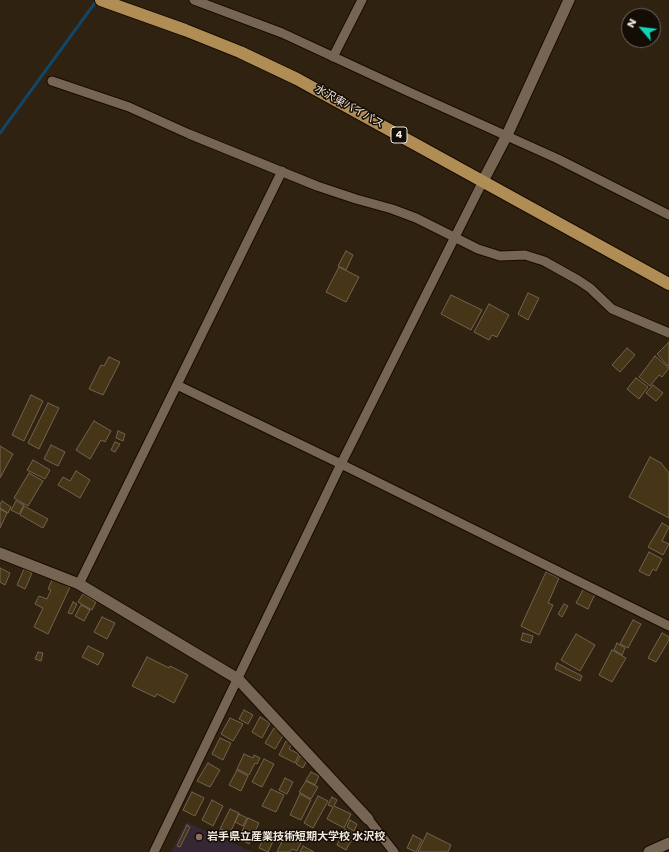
<!DOCTYPE html>
<html>
<head>
<meta charset="utf-8">
<style>
	body { margin:0 }
	#map { position:relative; width:669px; height:852px; overflow:hidden; background:#302211; font-family:Poppins,sans-serif }
	canvas { display:block }
	.north { position:absolute; left:621px; top:8px; width:40px; height:40px; box-sizing:border-box; background:#130d06; border:1px solid #6c655c; border-radius:50%; rotate:298deg; font-size:11px; font-weight:700; line-height:16px; text-align:center; color:#f2e8dd }
	.north::after { content:''; display:block; margin:auto; width:14px; height:18px; background:#11d5b4; clip-path:polygon(50% 0,100% 100%,50% 72%,0 100%) }
</style>
</head>
<body>
<div id="map">
<canvas width="669" height="852"></canvas>
<div class="north">N</div>
</div>
<script>
const context = document.querySelector('canvas').getContext('2d');
context.lineJoin = 'round';
function fillPath(path, color) {
  context.fillStyle = color;
  context.fill(path, 'evenodd');
}
function poly(rows) {
  const path = new Path2D();
  for (const r of rows) {
    path.moveTo(r[0], r[1]);
    for (let i = 2; i < r.length; i += 2) path.lineTo(r[i], r[i + 1]);
  }
  return path;
}
function stroke(path, color, width, dash) {
  context.strokeStyle = color;
  context.lineWidth = width;
  context.lineCap = dash ? 'butt' : 'round';
  context.setLineDash(dash || []);
  context.stroke(path);
}
function label(font, color, halo, rows, align = 'center') {
  context.font = font + ' Poppins,"Noto Sans JP",sans-serif';
  context.lineWidth = 3;
  context.setLineDash([]);
  context.textBaseline = 'middle';
  context.strokeStyle = halo;
  context.fillStyle = color;
  for (const [text, x, y, turn = 0] of rows) {
    context.save();
    context.translate(x, y);
    context.rotate((+turn || 0) * Math.PI / 180);
    context.textAlign = isNaN(turn) ? turn : align;
    if (halo) context.strokeText(text, 0, 0);
    context.fillText(text, 0, 0);
    context.restore();
  }
}
fillPath(poly([
	[186,822,253,852,171,852]
]), '#352733');
stroke(poly([
	[0,133,97,0]
]), '#104667', 3);
const building = poly([
	[346,251,353,255,346,270,338,266,346,251],
	[339,267,359,277,346,302,326,292,339,267],
	[528,293,539,298,528,320,518,314,528,293],
	[451,295,482,310,471,330,441,314,451,295],
	[489,304,509,315,497,337,492,335,489,340,474,332,489,304],
	[669,342,669,365,668,366,657,354,669,342],
	[627,348,635,355,620,372,612,365,627,348],
	[655,356,669,368,662,377,659,375,650,386,639,377,655,356],
	[109,357,120,362,103,395,89,389,101,365,104,366,109,357],
	[636,378,648,387,639,399,627,389,636,378],
	[653,385,663,393,656,401,646,393,653,385],
	[31,395,43,401,24,441,12,435,31,395],
	[48,403,59,408,39,449,28,443,48,403],
	[94,421,111,431,105,442,101,440,90,459,76,450,94,421],
	[118,431,125,434,123,441,116,438,118,431],
	[115,442,120,444,115,452,111,450,115,442],
	[51,445,65,452,58,466,44,459,51,445],
	[0,446,13,454,0,478,0,446],
	[650,457,661,463,669,473,669,518,629,497,650,457],
	[33,460,50,470,45,479,27,470,33,460],
	[76,471,90,480,80,498,58,485,63,477,70,481,76,471],
	[29,473,43,481,28,506,14,498,29,473],
	[2,501,11,507,8,513,0,508,0,504,2,501],
	[16,501,24,505,19,514,11,510,16,501],
	[24,506,48,519,43,528,20,515,24,506],
	[0,509,7,513,0,528,0,509],
	[662,523,669,527,662,541,669,544,663,555,648,547,662,523],
	[649,552,662,559,656,571,653,569,649,576,639,571,649,552],
	[0,568,10,573,5,585,0,582,0,568],
	[24,569,32,573,25,589,17,585,24,569],
	[546,572,559,578,548,603,553,605,539,635,521,626,546,572],
	[53,578,70,587,48,634,34,627,43,608,35,604,39,596,47,599,51,590,48,589,53,578],
	[584,588,595,594,588,609,576,603,584,588],
	[83,594,96,602,92,610,78,602,83,594],
	[73,602,77,604,72,614,68,613,73,602],
	[564,604,568,606,562,617,558,614,564,604],
	[81,605,90,610,84,621,75,616,81,605],
	[102,617,115,623,107,639,94,632,102,617],
	[633,620,641,624,628,648,620,644,633,620],
	[523,633,533,636,531,643,521,640,523,633],
	[662,633,669,637,669,640,656,662,648,658,662,633],
	[576,634,595,645,580,671,561,660,576,634],
	[617,643,625,648,622,655,614,650,617,643],
	[88,646,104,654,98,665,82,657,88,646],
	[612,650,626,658,612,682,599,675,612,650],
	[38,652,43,653,41,661,35,659,38,652],
	[147,657,169,668,170,666,188,675,174,703,157,694,155,697,132,686,147,657],
	[557,663,582,676,580,681,555,669,557,663],
	[244,710,253,715,248,724,239,719,244,710],
	[260,717,270,723,262,738,252,732,260,717],
	[230,718,243,724,233,741,221,734,230,718],
	[274,728,284,734,275,749,265,743,274,728],
	[220,738,231,743,223,760,212,754,220,738],
	[286,741,292,744,289,749,299,754,295,763,279,755,286,741],
	[244,754,253,758,254,755,260,758,257,764,255,763,249,775,237,769,244,754],
	[300,756,307,760,303,768,296,764,300,756],
	[264,759,274,764,262,787,252,782,264,759],
	[208,763,220,770,210,787,197,781,208,763],
	[237,770,248,776,241,791,229,785,237,770],
	[311,772,319,776,315,785,306,780,311,772],
	[285,778,293,782,287,794,279,790,285,778],
	[306,781,318,787,311,799,299,792,306,781],
	[271,789,284,795,276,812,262,806,271,789],
	[192,792,204,798,195,816,183,810,192,792],
	[300,794,311,800,301,820,290,815,300,794],
	[318,796,328,801,313,828,304,823,318,796],
	[332,797,337,800,334,806,351,814,344,828,327,819,333,807,328,805,332,797],
	[212,800,223,806,213,826,202,820,212,800],
	[230,809,239,813,230,833,220,829,230,809],
	[239,814,247,818,243,826,235,822,239,814],
	[248,818,259,823,249,844,239,838,248,818],
	[350,820,357,824,354,831,347,827,350,820],
	[187,825,190,827,180,847,177,846,187,825],
	[345,829,355,834,346,850,337,845,345,829],
	[267,830,276,835,268,852,259,848,267,830],
	[427,833,451,845,448,852,418,852,427,833],
	[285,835,301,843,297,851,292,849,290,852,277,852,285,835],
	[413,835,422,840,416,852,407,848,413,835],
	[303,846,314,852,300,852,303,846]
]);
fillPath(building, '#463516');
stroke(building, '#71644f', 1);
const minor = poly([
	[194,0,282,33,407,91,558,159,669,215],
	[333,57,362,0],
	[52,81,129,107,189,134,317,186,356,199,392,209,416,218,478,249,500,256,525,255,544,261,578,280,590,288,612,309,669,333],
	[177,385,341,464,669,626],
	[79,584,282,171],
	[368,819,394,852],
	[154,852,341,464,483,181]
]);
const tertiary = poly([
	[483,181,507,135,569,0],
	[0,553,79,584,238,679,368,819],
	[649,852,669,843]
]);
const trunk = poly([
	[101,0,185,30,240,52,297,79,669,284]
]);
stroke(minor, '#180b00', 11);
stroke(tertiary, '#180b00', 13);
stroke(trunk, '#180b00', 14);
stroke(minor, '#766552', 9);
stroke(tertiary, '#766552', 11);
stroke(trunk, '#b08d54', 12);
for (const [x, y, r, color] of [
	[199,837,4,"#8d6e63"]
]) {
  const dot = new Path2D();
  dot.arc(x, y, r, 0, 2 * Math.PI);
  context.fillStyle = color;
  context.fill(dot);
  stroke(dot, '#130d06', 1.5);
}
for (const [x, y, w] of [
	[399,135,16]
]) {
  const box = new Path2D();
  box.roundRect(x - w / 2, y - 8, w, 16, 3);
  context.fillStyle = '#130d06';
  context.fill(box);
  stroke(box, '#f2e8dd', 1);
}
label('bold 10px', '#f2e8dd', null, [
	["4",399,135]
]);
label('11px', '#f2e8dd', '#130d06', [
	["水沢東バイパス",349,107,29]
]);
label('bold 11px', '#f2e8dd', '#130d06', [
	["岩手県立産業技術短期大学校 水沢校",207,837]
], 'left');
</script>
</body>
</html>
